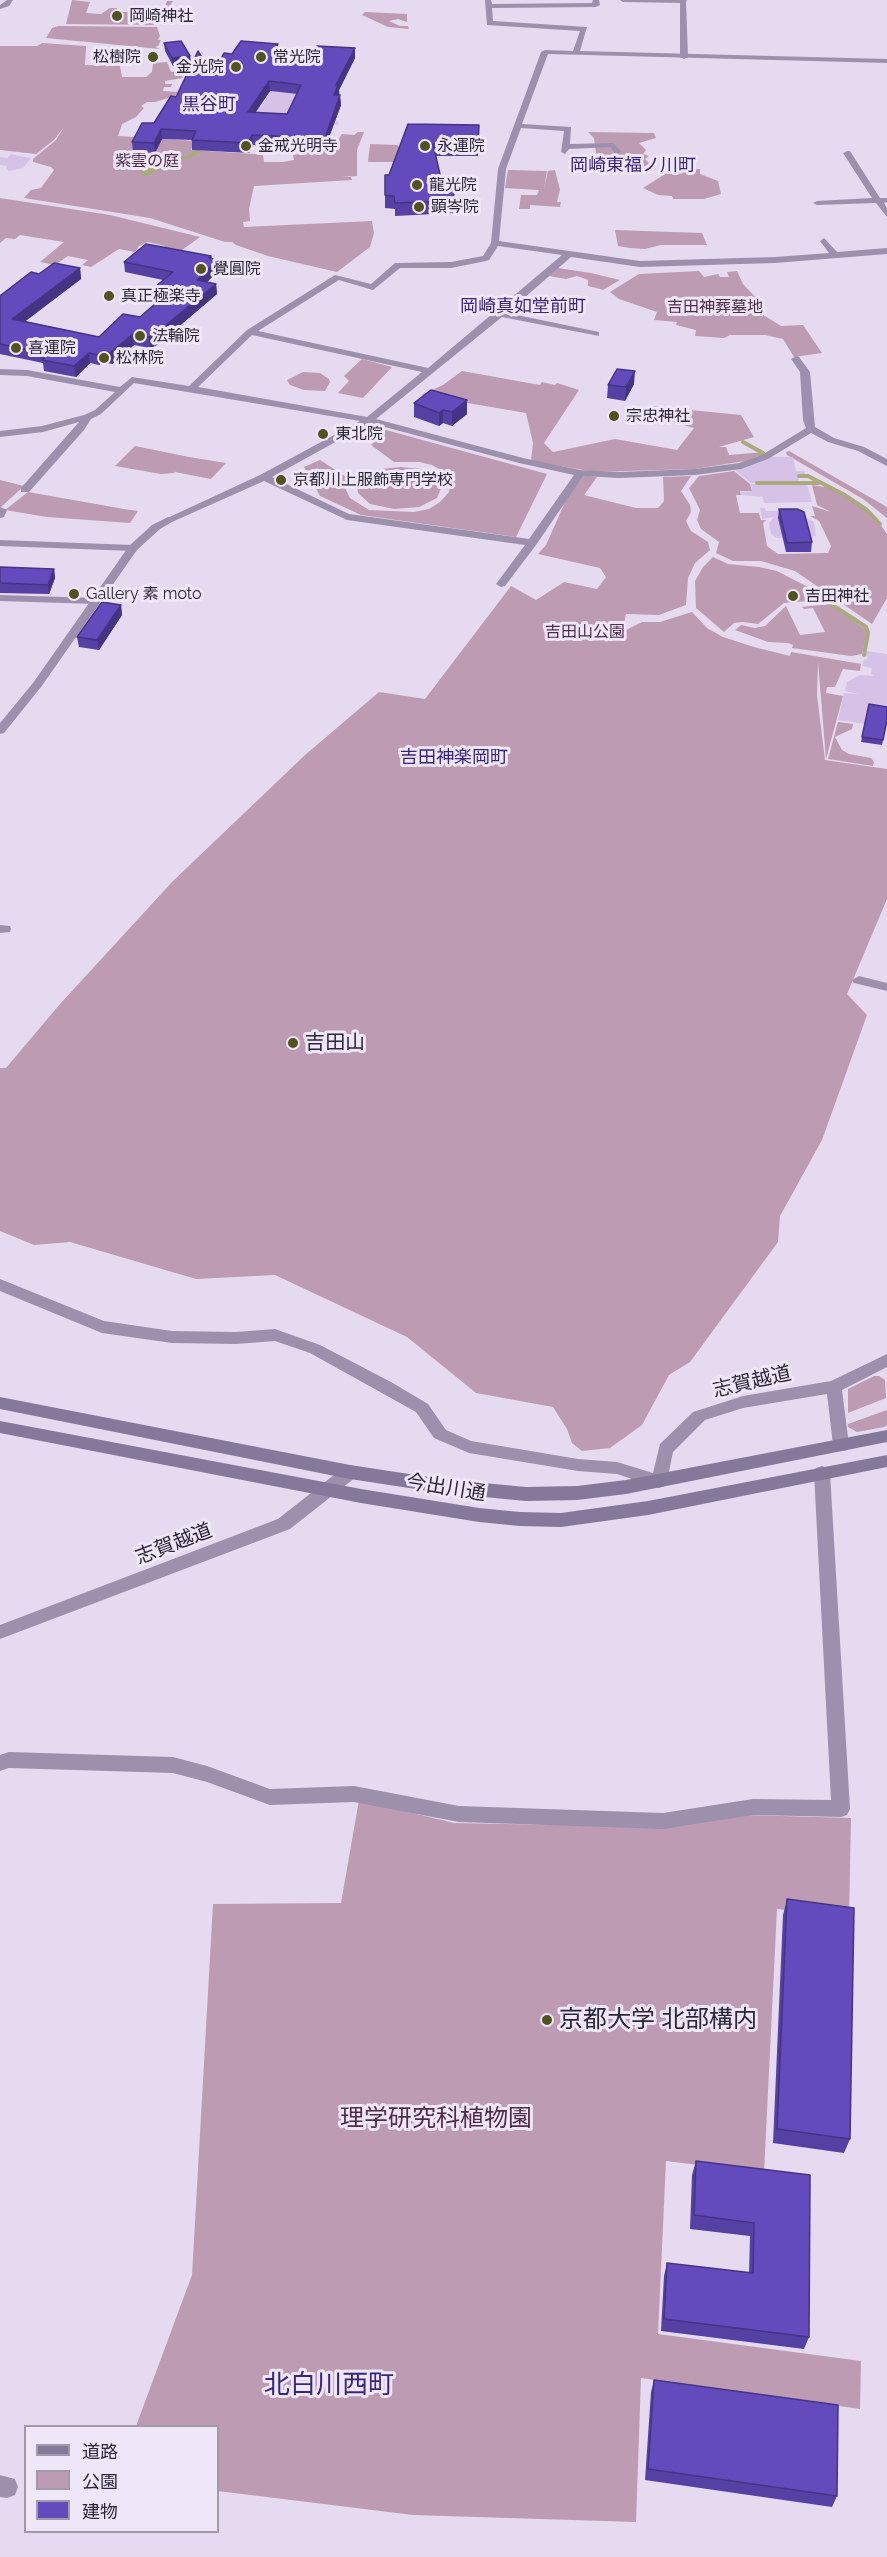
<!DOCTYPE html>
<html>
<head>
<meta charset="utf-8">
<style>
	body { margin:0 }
	#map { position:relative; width:887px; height:2557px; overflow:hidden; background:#e5daf0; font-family:Raleway,"Noto Sans JP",sans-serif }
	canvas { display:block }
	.legend { position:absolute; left:24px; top:2425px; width:195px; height:108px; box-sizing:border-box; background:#efe6f8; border:2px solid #a19aaa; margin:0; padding:8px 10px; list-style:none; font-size:18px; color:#2b2734 }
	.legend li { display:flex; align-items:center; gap:12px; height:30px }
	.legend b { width:30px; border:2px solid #a19aaa }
</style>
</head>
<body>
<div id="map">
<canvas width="887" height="2557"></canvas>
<ul class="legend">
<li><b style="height:8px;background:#84799a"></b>道路</li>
<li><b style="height:16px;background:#bd9cb3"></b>公園</li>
<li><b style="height:16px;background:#634bbd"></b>建物</li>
</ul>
</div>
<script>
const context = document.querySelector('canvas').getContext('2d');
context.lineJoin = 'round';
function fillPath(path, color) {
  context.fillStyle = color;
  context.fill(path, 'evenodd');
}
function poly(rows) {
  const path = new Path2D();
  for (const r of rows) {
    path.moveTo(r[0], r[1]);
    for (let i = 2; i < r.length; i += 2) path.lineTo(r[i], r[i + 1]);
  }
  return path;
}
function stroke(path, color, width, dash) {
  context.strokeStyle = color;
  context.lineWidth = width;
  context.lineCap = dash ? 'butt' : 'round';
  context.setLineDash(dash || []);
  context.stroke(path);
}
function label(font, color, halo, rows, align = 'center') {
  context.font = font + ' Raleway,"Noto Sans JP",sans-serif';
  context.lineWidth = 6;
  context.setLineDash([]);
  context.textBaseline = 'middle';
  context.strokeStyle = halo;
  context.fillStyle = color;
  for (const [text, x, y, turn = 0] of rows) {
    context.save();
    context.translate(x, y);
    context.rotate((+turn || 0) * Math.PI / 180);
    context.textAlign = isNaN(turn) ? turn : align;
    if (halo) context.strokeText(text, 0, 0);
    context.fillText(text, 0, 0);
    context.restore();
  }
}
fillPath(poly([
	[72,0,90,2,86,13,101,14,110,8,117,8,117,12,163,12,167,1,173,1,158,25,66,24],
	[365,12,407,14,407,22,398,19,389,21,400,26,408,26,409,29,388,27,362,15],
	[58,26,157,27,160,36,158,40,161,40,158,46,155,47,160,49,46,38,52,28],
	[42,43,86,46,85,65,120,66,122,77,146,77,152,72,153,63,167,62,171,72,181,71,183,78,165,81,165,84,172,84,171,87,164,87,163,91,178,92,175,96,155,102,147,102,141,106,144,108,136,117,122,124,118,136,195,141,191,150,254,154,263,155,264,162,282,162,294,160,293,155,305,153,308,148,332,149,342,134,354,135,358,132,364,132,357,150,357,176,341,177,351,177,352,180,254,186,249,209,250,221,243,222,244,227,372,221,374,233,370,247,337,272,268,256,236,245,232,242,225,242,150,218,24,198,31,190,41,188,54,170,51,167,33,162,33,159,56,140,64,127,54,140,36,154,0,150,0,46,37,46],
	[588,132,654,133,656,138,639,143,646,150,643,154,649,156,645,159,650,164,636,170,620,171,596,153,594,138],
	[370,144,397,145,400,147,396,162,368,162],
	[700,169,700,174,718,181,721,194,704,199,673,199,672,196,658,195,643,188,670,171],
	[508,170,547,171,544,190,548,171,555,170,560,190,557,202,561,202,560,207,530,205,530,209,519,209,521,195,537,195,539,190,505,188],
	[0,198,110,215,200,237,174,256,158,253,165,246,148,242,139,246,135,252,119,249,91,267,82,265,88,260,68,256,55,265,40,262,64,242,20,235,15,239,6,238,0,243],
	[615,230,702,233,707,245,661,245,645,249,630,248,618,246],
	[558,268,591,273,620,280,603,290,600,289,588,286,588,280,577,276,566,279,549,276],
	[699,271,704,277,718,274,720,277,729,277,727,272,737,271,743,284,764,306,748,309,757,311,781,326,803,325,822,353,794,357,783,339,765,335,730,335,724,338,695,336,696,330,676,325,677,322,654,320,657,312,619,299,610,292,639,274],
	[362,359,392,367,363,398,338,393,349,381,344,376],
	[462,371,540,385,542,382,555,385,557,383,579,390,544,443,553,452,615,439,677,450,694,428,644,414,650,406,741,415,754,437,719,447,726,447,729,455,765,452,751,460,695,469,595,472,531,461,533,443,526,413,421,395,443,385],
	[303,372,320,373,329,379,330,382,325,391,304,390,290,385,287,380],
	[386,430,547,474,516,537,361,515,320,496,304,467,320,460,348,478,345,488,350,498,369,510,414,512,429,509,440,502,449,492,451,482,446,473,432,465,419,462,394,462,371,445],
	[135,446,189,457,226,463,211,479,175,472,178,468,174,473,161,474,115,466],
	[789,451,887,507,887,518,863,499,787,455,786,452],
	[401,467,421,469,436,476,442,486,437,498,419,507,394,509,370,504,358,493,357,486,365,475,381,469],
	[734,471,750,484,752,491,740,491,741,495,736,495,740,513,759,513,761,520,766,520,763,523,767,546,778,554,828,553,831,546,819,521,810,516,815,516,812,506,831,512,817,505,812,485,831,488,843,494,866,510,880,524,887,534,887,598,872,624,795,571,761,561,733,561,716,553,719,542,701,529,697,520,700,510,689,488,699,476],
	[582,475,597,477,584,495,636,508,658,508,664,501,663,477,691,476,681,491,690,505,691,512,686,521,691,531,708,542,710,550,695,563,688,578,686,605,659,615,626,614,622,632,642,622,660,622,692,612,707,628,723,637,754,647,790,656,791,652,861,664,860,671,843,669,835,687,827,687,826,693,843,696,826,759,818,662,817,695,825,760,887,769,887,899,847,994,867,1015,822,1140,780,1216,778,1242,690,1362,669,1375,642,1425,610,1448,582,1451,572,1443,567,1429,553,1407,476,1393,407,1337,275,1275,196,1279,70,1242,34,1245,0,1231,0,1068,6,1068,60,1004,173,881,305,755,379,692,425,699,511,586,536,600,564,582,597,589,606,577,600,568,538,554,546,545,573,484],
	[0,480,24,486,0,508],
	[28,492,124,509,138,511,130,523,47,517,5,510],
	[713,557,728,564,759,567,777,571,806,586,822,600,784,603,758,624,743,622,734,623,724,632,696,608,695,581,703,567],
	[829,604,865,629,867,633,862,654,851,656,792,648,793,645,788,643,768,642,735,630,741,625,755,628,765,626,786,606,800,635,825,632,813,608,804,609,802,607],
	[838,722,853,724,852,729,835,737,842,750,849,754,871,758,874,762,873,766,828,759],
	[874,1376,879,1376,885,1380,886,1398,848,1413,848,1389],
	[887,1410,887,1425,884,1427,857,1432,848,1427,848,1424],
	[359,1800,454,1823,663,1827,746,1815,851,1818,849,1917,777,1909,764,2173,666,2161,658,2334,861,2361,860,2409,641,2378,636,2522,413,2515,218,2491,218,2426,136,2426,192,2275,213,1904,341,1903]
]), '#bd9cb3');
fillPath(poly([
	[259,82,273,92,324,96,332,120,339,122,338,125,289,120,208,104,261,107,269,94,251,93],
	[11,154,25,157,31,158,23,168,9,171,6,169,7,166,0,165,0,157,7,158],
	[772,457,793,457,796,471,804,471,806,476,798,476,799,482,751,483,735,470],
	[751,484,807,484,812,502,764,503,763,497,741,495,740,492,752,491],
	[760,508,765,508,766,511,804,511,804,517,814,522,816,536,777,538,771,534,769,523,774,517,762,519],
	[866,651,887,654,887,727,838,720,844,693,859,694,845,691,847,682,860,675,874,676,871,674,872,668,862,666,864,659,867,660,868,657,865,656]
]), '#d6c2e7');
fillPath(poly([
	[196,150,204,151,190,158,174,161,146,177,141,175,143,165,150,161,186,156]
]), '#aaaa7c');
stroke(poly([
	[743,442,763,453,759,455],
	[799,476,808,476,843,494,867,510,880,524],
	[757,483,819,483],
	[825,600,866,627,868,633,864,655]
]), '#aaaa7c', 4);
fillPath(poly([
	[7,0,13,0,9,6,0,9,0,5,7,0],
	[485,0,491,0,492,4,592,3,593,0,599,0,600,5,596,7,492,8,493,21,587,27,580,51,887,59,887,63,548,54,522,124,571,127,570,144,613,143,622,152,615,154,611,147,569,149,565,154,561,152,564,131,521,128,506,169,499,241,640,261,775,257,829,253,820,241,824,238,837,252,887,248,887,254,775,263,640,267,571,257,507,313,599,332,599,336,502,317,376,419,523,458,580,470,619,472,695,469,739,463,762,455,806,428,803,420,800,372,791,359,796,356,799,357,810,372,815,427,834,438,864,447,887,459,887,466,858,451,828,442,811,433,768,459,741,469,695,475,619,478,583,476,536,545,505,586,501,587,496,584,525,545,347,520,264,481,172,522,163,520,260,475,360,421,134,383,101,414,91,419,84,430,29,492,21,492,21,488,79,422,43,432,0,437,0,431,42,426,84,415,95,410,115,392,27,376,0,375,0,369,27,370,120,387,132,377,189,386,247,330,335,275,371,284,395,263,451,262,483,256,491,243,498,169,541,52,545,50,573,51,580,31,487,25,485,0],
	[498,246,562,255,428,368,258,331,339,280,373,290,400,268,451,268,486,261,489,260,498,246],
	[252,335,422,372,367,417,198,387,252,335],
	[370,423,519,463,574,475,529,539,349,514,272,477,370,423],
	[620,0,686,0,687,1,683,3,623,2,620,0],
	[847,151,850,151,880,198,887,198,887,202,884,203,887,208,887,217,876,203,817,205,813,203,817,201,872,198,843,153,847,151],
	[0,507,7,510,4,517,0,518,0,507],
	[0,540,133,545,138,548,133,551,0,546,0,540],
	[0,595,96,598,101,601,96,604,0,601,0,595],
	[0,925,10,926,11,929,10,932,0,933,0,925],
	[859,976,887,983,887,991,854,983,852,980,859,976],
	[0,1279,104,1321,172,1331,236,1332,275,1329,320,1345,391,1382,428,1404,446,1430,471,1441,578,1459,617,1462,653,1473,660,1444,693,1412,743,1396,831,1381,887,1354,887,1367,842,1390,849,1445,847,1450,841,1451,835,1450,833,1445,827,1394,743,1408,705,1420,673,1452,667,1481,665,1486,659,1488,617,1474,578,1471,469,1453,434,1438,416,1412,310,1353,275,1341,236,1344,172,1343,102,1333,0,1291,0,1279],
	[350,1465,356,1467,358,1472,356,1477,290,1529,0,1639,0,1625,278,1519,344,1467,350,1465],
	[822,1466,828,1468,830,1473,850,1809,847,1815,841,1817,753,1815,663,1829,459,1822,354,1802,270,1805,207,1782,173,1773,9,1768,0,1771,0,1755,9,1752,173,1757,207,1766,270,1789,354,1786,459,1806,663,1813,753,1799,831,1800,814,1473,816,1468,822,1466],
	[0,2475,15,2479,18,2487,15,2495,7,2498,0,2497,0,2475]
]), '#9c90ad');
fillPath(poly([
	[680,0,686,0,688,57,684,59,680,57,680,0],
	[168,517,173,520,172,522,160,529,137,550,41,687,4,733,0,734,0,723,33,683,129,546,152,525,168,517]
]), '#9c90ad');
fillPath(poly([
	[0,1397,350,1465,442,1479,526,1487,577,1486,626,1480,887,1430,887,1442,626,1494,577,1500,526,1501,442,1493,350,1479,0,1409,0,1397],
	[0,1421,361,1489,479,1508,520,1512,561,1513,648,1501,887,1455,887,1467,648,1515,561,1527,520,1526,479,1522,361,1503,0,1433,0,1421]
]), '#84799a');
fillPath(poly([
	[164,43,190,56,191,64,173,66,165,51],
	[278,49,355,58,339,90,341,105,325,148,253,145,249,153,192,150,192,140,162,139,155,153,133,152,132,142,154,123,176,97,212,75,232,54],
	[270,91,297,94,287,114,255,113],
	[408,124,479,125,478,156,436,156,442,183,454,201,454,213,395,216,395,209,385,208,385,175,389,175],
	[211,256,212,259,219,270,207,282,216,284,217,294,157,345,150,348,134,345,112,364,103,362,99,365,90,363,76,377,44,371,43,363,0,354,0,296,39,274,80,268,81,279,24,321,99,337,140,317,162,298,156,297,155,287,163,280,125,272,124,262],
	[634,384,625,401,607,398,608,385],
	[414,403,467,414,452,426,443,423,439,426,414,417],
	[779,509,812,542,811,552,786,552,778,518],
	[0,567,54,569,55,578,49,594,0,593],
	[121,605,122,615,99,650,79,647,77,637],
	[869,704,887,721,882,745,861,742],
	[787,1899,850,2139,844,2153,773,2143,783,1915],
	[696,2161,810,2175,809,2337,804,2349,661,2331,664,2276,667,2263,749,2273,750,2236,690,2229,692,2175],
	[654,2380,837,2496,832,2507,645,2480,651,2392]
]), '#5540a3');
fillPath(poly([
	[355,48,355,58,339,90,339,95,334,95,336,85],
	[190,56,191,64,173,66,172,58],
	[269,81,270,91,249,122,248,112],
	[340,95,341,105,325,148,325,138],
	[161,129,162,139,155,153,154,143],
	[252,135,253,145,249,153,248,143],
	[211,256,212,266,218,260,219,270,198,291,197,280,209,258],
	[80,268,81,279,14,330,12,319],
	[216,284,217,294,157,345,150,348,149,337],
	[133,334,134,345,112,364,110,353],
	[102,351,103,362,99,365,98,355],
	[89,353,90,363,76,377,74,366],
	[635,371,634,384,625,401,626,387],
	[467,400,467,414,452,426,452,412],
	[443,410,443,423,439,426,439,413],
	[54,569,55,578,49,594,48,585],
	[121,605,122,615,99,650,97,640]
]), '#453484');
const building = poly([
	[181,41,190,56,172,58,164,43,181,41],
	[241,41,278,44,276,48,315,51,317,46,355,48,336,85,338,85,334,95,340,95,325,138,252,135,248,143,192,140,196,131,161,129,154,143,132,142,142,123,154,123,171,96,176,97,198,51,212,75,224,53,232,54,241,41],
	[269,81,301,85,287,114,248,112,269,81],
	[408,124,479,125,478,144,433,144,442,183,453,182,454,201,395,203,394,196,385,195,385,175,389,175,408,124],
	[146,244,211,256,209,258,218,260,197,280,216,284,155,334,149,337,133,334,110,353,102,351,98,355,89,353,74,366,42,360,49,354,0,344,0,296,31,272,39,274,54,263,80,268,12,319,99,337,123,314,140,317,171,290,155,287,173,272,124,262,146,244],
	[617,369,635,371,626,387,608,385,617,369],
	[431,390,467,400,452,412,443,410,439,413,414,403,431,390],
	[779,509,797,509,804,512,812,542,787,543,779,509],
	[0,567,54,569,48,585,0,583,0,567],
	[102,602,121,605,97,640,77,637,102,602],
	[869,704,887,707,887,720,883,740,862,737,869,704],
	[787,1899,854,1908,850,2139,777,2129,787,1899],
	[696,2161,810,2175,809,2337,664,2319,667,2263,753,2273,754,2223,694,2215,696,2161],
	[654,2380,838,2405,837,2496,648,2469,654,2380]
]);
fillPath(building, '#634bbd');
stroke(building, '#453484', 1.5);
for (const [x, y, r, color] of [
	[117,16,6,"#505220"],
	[153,57,6,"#505220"],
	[261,57,6,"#505220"],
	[236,67,6,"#505220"],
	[246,146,6,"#505220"],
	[425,146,6,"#505220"],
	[417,185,6,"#505220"],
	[419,207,6,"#505220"],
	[201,269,6,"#505220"],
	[109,296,6,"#505220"],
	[140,336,6,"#505220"],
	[16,348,6,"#505220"],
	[104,358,6,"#505220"],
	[614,416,6,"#505220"],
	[323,434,6,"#505220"],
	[281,480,6,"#505220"],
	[74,594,6,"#505220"],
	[793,596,6,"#505220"],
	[293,1043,6,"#505220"],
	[547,2020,6,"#505220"]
]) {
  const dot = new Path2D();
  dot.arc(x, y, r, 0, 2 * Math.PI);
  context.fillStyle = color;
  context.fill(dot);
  stroke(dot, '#efe6f8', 2);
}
label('16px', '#2b2734', '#efe6f8', [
	["岡崎神社",129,16],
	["松樹院",141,57,"right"],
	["常光院",273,57],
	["金光院",224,67,"right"],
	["金戒光明寺",258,146],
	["永運院",437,146],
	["龍光院",429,185],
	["顕岑院",431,207],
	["覺圓院",213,269],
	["真正極楽寺",121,296],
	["法輪院",152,336],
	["喜運院",28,348],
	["松林院",116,358],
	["宗忠神社",626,416],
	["東北院",335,434],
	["京都川上服飾専門学校",293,480],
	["Gallery 素 moto",86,594],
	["吉田神社",805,596]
], 'left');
label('16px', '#502d44', '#efe6f8', [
	["紫雲の庭",147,161],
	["吉田神葬墓地",715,307],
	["吉田山公園",585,632]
]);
label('18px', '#38267d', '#efe6f8', [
	["黒谷町",209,105],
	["岡崎東福ノ川町",633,166],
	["岡崎真如堂前町",523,307],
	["吉田神楽岡町",454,758]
]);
label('20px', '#2b2734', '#efe6f8', [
	["吉田山",305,1043]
], 'left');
label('20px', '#2b2734', '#efe6f8', [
	["志賀越道",752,1382,-13],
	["今出川通",446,1488,9],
	["志賀越道",174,1544,-21]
]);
label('24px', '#2b2734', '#efe6f8', [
	["京都大学 北部構内",559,2020]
], 'left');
label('24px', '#502d44', '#efe6f8', [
	["理学研究科植物園",436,2119]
]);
label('26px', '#38267d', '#efe6f8', [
	["北白川西町",329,2385]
]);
</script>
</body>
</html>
